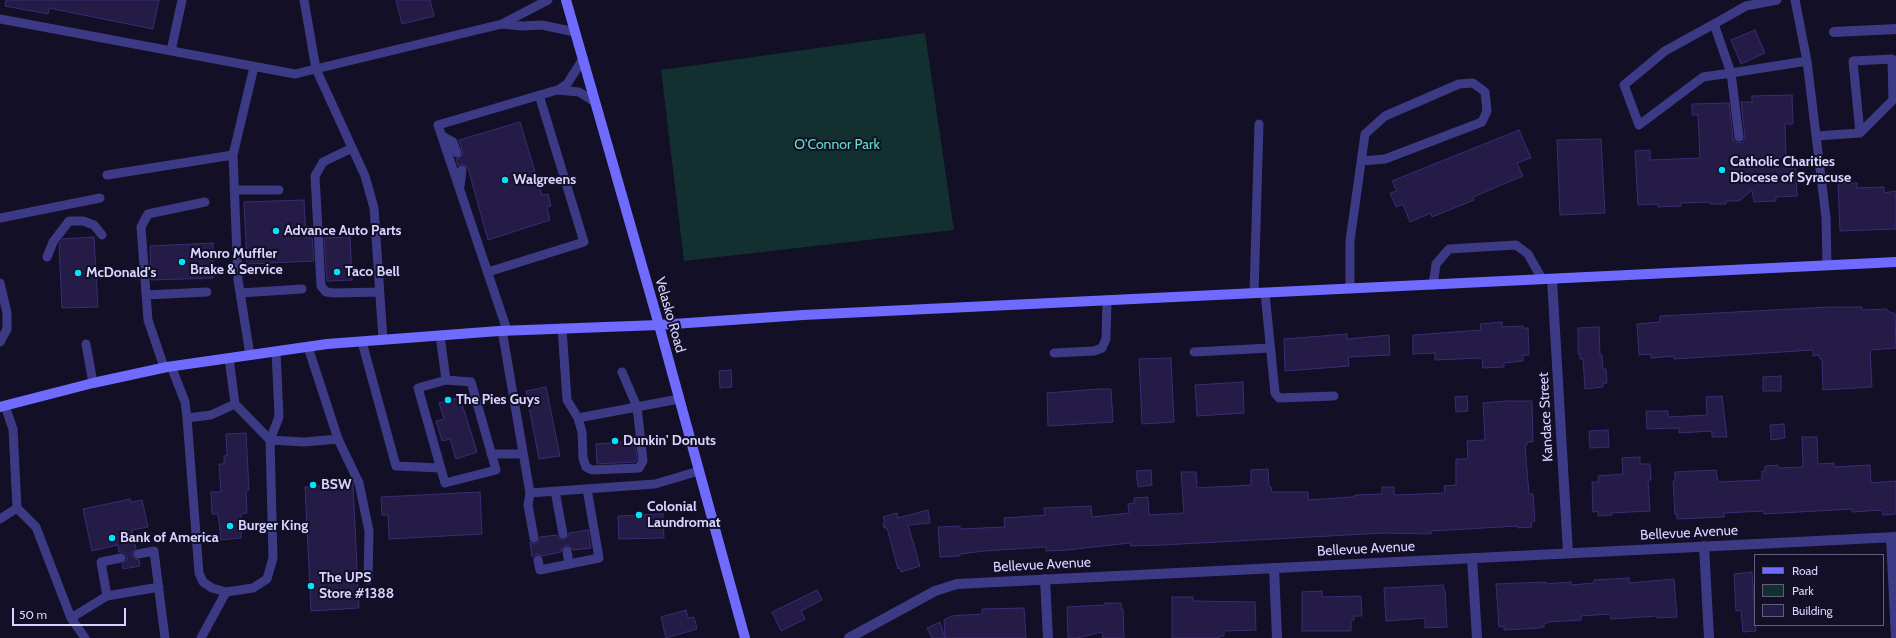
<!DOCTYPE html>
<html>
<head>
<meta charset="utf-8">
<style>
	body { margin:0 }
	#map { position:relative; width:1896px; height:638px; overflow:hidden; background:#130f26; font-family:Cabin,sans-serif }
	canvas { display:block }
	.legend { position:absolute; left:1754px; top:554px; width:130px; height:72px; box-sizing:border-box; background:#130f26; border:1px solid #625e7d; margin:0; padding:5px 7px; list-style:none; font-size:12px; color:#d9d4ff }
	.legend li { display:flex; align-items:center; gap:8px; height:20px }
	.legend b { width:20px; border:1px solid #625e7d }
	.scale { position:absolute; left:12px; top:608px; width:114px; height:18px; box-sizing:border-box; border:2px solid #d9d4ff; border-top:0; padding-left:5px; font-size:12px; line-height:14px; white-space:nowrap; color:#d9d4ff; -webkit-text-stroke:3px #130f26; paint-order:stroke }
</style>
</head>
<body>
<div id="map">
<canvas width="1896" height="638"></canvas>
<ul class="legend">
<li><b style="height:5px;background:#6f6bff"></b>Road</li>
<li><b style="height:11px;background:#12302f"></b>Park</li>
<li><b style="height:11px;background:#241b47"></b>Building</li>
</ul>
<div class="scale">50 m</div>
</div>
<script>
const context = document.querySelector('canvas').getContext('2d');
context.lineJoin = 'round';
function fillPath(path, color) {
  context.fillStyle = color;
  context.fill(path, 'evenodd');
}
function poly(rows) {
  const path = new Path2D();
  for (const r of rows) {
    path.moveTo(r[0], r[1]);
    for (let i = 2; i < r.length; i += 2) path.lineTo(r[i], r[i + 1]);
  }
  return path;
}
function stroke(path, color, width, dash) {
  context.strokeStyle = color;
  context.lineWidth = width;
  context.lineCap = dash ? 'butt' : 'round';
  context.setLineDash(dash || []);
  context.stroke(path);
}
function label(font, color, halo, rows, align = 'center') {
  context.font = font + ' Cabin,sans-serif';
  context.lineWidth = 4;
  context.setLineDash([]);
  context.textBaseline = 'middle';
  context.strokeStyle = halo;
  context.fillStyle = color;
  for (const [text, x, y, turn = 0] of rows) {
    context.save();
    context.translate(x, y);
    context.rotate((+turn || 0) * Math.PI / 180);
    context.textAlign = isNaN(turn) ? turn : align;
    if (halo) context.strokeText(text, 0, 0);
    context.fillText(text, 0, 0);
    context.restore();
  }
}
fillPath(poly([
	[925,33,954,230,684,261,661,70]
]), '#12302f');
const building = poly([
	[6,0,159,0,153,29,49,8,48,14,5,6,6,0],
	[396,0,430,0,434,16,402,24,396,0],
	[1755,30,1765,53,1741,64,1731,40,1755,30],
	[1792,95,1793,124,1785,124,1786,156,1795,155,1797,196,1776,197,1776,201,1754,202,1752,190,1739,201,1726,201,1726,204,1710,204,1710,202,1681,203,1681,206,1658,207,1658,204,1638,205,1635,151,1650,150,1650,160,1700,158,1698,115,1692,115,1692,104,1729,103,1733,138,1734,141,1739,143,1743,142,1745,137,1741,102,1752,102,1752,96,1792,95],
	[520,122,542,195,548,194,551,206,547,207,550,220,488,240,468,168,463,164,458,166,456,159,459,158,463,154,459,140,520,122],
	[1519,130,1531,158,1517,163,1523,176,1473,197,1474,200,1432,217,1431,213,1410,222,1403,204,1396,207,1390,193,1397,191,1392,181,1519,130],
	[1601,139,1605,213,1560,215,1557,140,1601,139],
	[1857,183,1857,188,1884,187,1884,193,1896,191,1896,229,1840,231,1838,184,1857,183],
	[304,200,306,238,312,238,314,261,247,264,244,202,304,200],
	[94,237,98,307,62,308,59,244,63,239,94,237],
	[350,237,352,280,327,281,324,238,350,237],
	[213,243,213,278,151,280,150,246,213,243],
	[1830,307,1862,307,1862,310,1886,309,1891,313,1895,313,1896,348,1870,350,1872,387,1823,390,1822,359,1820,359,1819,355,1813,356,1813,350,1674,359,1674,356,1651,358,1651,354,1639,355,1637,324,1660,322,1660,316,1830,307],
	[1502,322,1502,327,1523,326,1523,328,1528,328,1529,355,1523,355,1523,361,1504,363,1504,367,1483,368,1482,358,1435,360,1435,353,1413,354,1413,335,1481,330,1480,324,1502,322],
	[1599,327,1600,355,1602,355,1603,369,1606,369,1607,383,1603,383,1603,387,1585,389,1583,359,1580,359,1580,354,1578,354,1578,328,1599,327],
	[1347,334,1347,339,1389,335,1390,355,1348,357,1349,366,1285,371,1284,339,1347,334],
	[1171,358,1174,422,1142,424,1139,359,1171,358],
	[731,370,732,387,720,388,719,371,731,370],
	[1781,376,1781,391,1763,391,1763,377,1781,376],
	[1243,382,1244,413,1197,416,1195,385,1243,382],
	[546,387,560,456,539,459,526,391,546,387],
	[1099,389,1111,389,1113,422,1048,426,1047,393,1099,389],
	[1467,396,1468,411,1456,412,1455,397,1467,396],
	[1722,396,1727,437,1712,437,1712,431,1679,433,1679,428,1647,429,1646,411,1668,411,1668,417,1707,415,1706,397,1722,396],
	[460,397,477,452,456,459,450,439,442,441,436,421,444,419,439,403,460,397],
	[1505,401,1532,401,1533,442,1527,442,1527,445,1525,445,1529,494,1533,494,1535,521,1531,522,1532,527,1518,528,1518,526,1431,531,1431,534,1384,533,1163,545,1131,546,1130,543,1067,550,1046,551,1046,547,984,551,960,554,960,556,940,557,938,527,960,526,960,529,1005,527,1004,518,1045,515,1044,508,1091,506,1092,517,1129,513,1128,504,1134,503,1134,498,1148,497,1149,515,1184,513,1181,472,1196,472,1197,488,1251,485,1251,470,1268,469,1269,487,1271,487,1272,492,1308,492,1308,500,1352,497,1356,495,1382,494,1382,487,1394,487,1394,494,1397,495,1445,493,1444,486,1456,485,1456,459,1468,459,1467,441,1485,440,1483,403,1505,401],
	[1784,424,1785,438,1771,440,1770,425,1784,424],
	[1608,430,1609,447,1590,448,1589,431,1608,430],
	[246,433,249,490,246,490,247,513,241,514,241,538,221,540,218,514,212,514,211,492,221,492,219,464,224,464,224,456,227,456,226,434,246,433],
	[1802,437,1817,437,1818,464,1834,463,1834,467,1870,465,1871,483,1896,481,1896,514,1883,515,1882,510,1852,512,1852,509,1764,514,1764,511,1724,513,1724,517,1677,519,1677,514,1675,515,1673,481,1675,481,1675,472,1716,470,1718,482,1762,480,1762,471,1765,471,1765,466,1778,465,1778,468,1803,467,1802,437],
	[635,441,637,460,635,462,597,464,596,444,635,441],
	[1640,457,1640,464,1650,464,1651,480,1648,480,1650,511,1611,513,1612,515,1598,516,1598,511,1593,512,1592,482,1599,482,1598,476,1623,474,1622,458,1640,457],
	[1151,470,1152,485,1138,487,1136,471,1151,470],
	[353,484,359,608,311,611,305,487,353,484],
	[480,492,482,534,389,539,388,515,382,515,381,497,480,492],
	[130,499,131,502,142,500,148,527,132,530,136,548,133,552,132,555,136,559,139,560,140,566,123,569,122,564,127,560,127,556,123,552,119,552,118,545,92,551,83,509,130,499],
	[928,510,930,523,908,525,920,566,901,572,900,568,898,569,887,528,884,528,883,523,885,522,883,517,897,513,898,518,928,510],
	[663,514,664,538,619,539,618,516,663,514],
	[588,530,591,548,573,550,570,546,566,545,562,548,561,552,542,556,537,554,532,557,530,542,535,544,538,542,540,537,557,535,559,538,564,540,568,536,569,533,588,530],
	[1752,572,1756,631,1743,632,1741,610,1736,611,1734,574,1752,572],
	[1629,578,1629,583,1674,579,1677,617,1657,618,1657,616,1611,619,1610,614,1581,616,1581,620,1548,622,1544,624,1544,627,1540,628,1504,630,1504,626,1499,627,1496,584,1546,582,1546,584,1571,582,1571,585,1594,583,1594,580,1629,578],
	[1443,585,1444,590,1445,590,1447,627,1425,628,1425,618,1386,621,1384,588,1443,585],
	[817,590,822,600,801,611,805,619,781,631,772,612,817,590],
	[1322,591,1322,597,1361,596,1362,616,1354,616,1354,620,1351,620,1351,631,1302,631,1302,592,1322,591],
	[1172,597,1193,597,1193,601,1255,602,1256,630,1224,631,1224,636,1219,636,1219,638,1172,638,1172,597],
	[1105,603,1121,603,1121,609,1123,609,1124,638,1103,638,1102,632,1077,638,1068,638,1067,607,1105,605,1105,603],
	[1024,608,1026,638,945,638,944,620,952,616,982,614,982,609,1024,608],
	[686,610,688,618,694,617,697,629,666,638,661,617,686,610],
	[940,622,945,638,932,638,927,628,940,622]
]);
fillPath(building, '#241b47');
stroke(building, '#3b2d73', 1);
stroke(poly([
	[304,0,316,69,365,176,374,208,383,340],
	[1795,0,1807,61],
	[0,19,295,74,502,24,548,0],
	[502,24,522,26,542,25,575,32],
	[1714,24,1731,73,1703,77,1639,125,1624,85,1665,51,1714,24,1746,6,1777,0],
	[171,51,182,0],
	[558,90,567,84,583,59],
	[442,136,453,142,457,153],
	[1816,136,1860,133,1893,100,1892,59,1853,61,1860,133],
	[1739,137,1731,73,1807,61,1826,218,1827,265],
	[352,148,323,162,315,176,321,286,326,292,335,293,379,292],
	[107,175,233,155],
	[460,186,462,170],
	[234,190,279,190],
	[0,218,100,198],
	[47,257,53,242,69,221,83,221,94,225,102,235],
	[488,272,584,242,539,95],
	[0,283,7,313,7,329,0,342],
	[1433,285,1436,264,1449,249,1516,245,1528,254,1542,279],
	[1350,289,1350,241,1365,134,1385,116,1459,84,1473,83,1485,92,1487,111,1482,122,1385,159,1362,161],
	[240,293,302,289],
	[1254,293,1259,124],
	[1265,293,1275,393,1279,398,1334,396],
	[146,295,207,292],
	[562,328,567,400,578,418,679,399],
	[502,330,530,493,655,484,699,471],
	[507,330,438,125,557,90,579,92,595,102],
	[440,335,446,380,418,388,445,483,496,470,471,382,446,380],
	[362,342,396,466,441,468],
	[86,344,93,383],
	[308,347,338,439,359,483,369,531,368,580],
	[1194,352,1270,348],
	[1054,353,1094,351,1102,348,1106,339,1107,301],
	[250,355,238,280,233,155,254,67],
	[229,358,235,404,270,440,304,442,338,439],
	[171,366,185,402,187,418,199,573,203,582,212,588,226,592],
	[164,367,148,320,141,227,148,214,205,202],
	[5,406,13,429,17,508,36,527,71,618,85,638],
	[187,418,211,415,235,404],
	[578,418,582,432,583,458,586,467,592,470,639,468,643,461,637,407,622,372],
	[491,454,523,454],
	[555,491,563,534],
	[530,493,528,505,534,538],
	[0,519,17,508],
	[567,551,569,564],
	[138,554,154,551,165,638],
	[538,560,540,570,599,558,587,489],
	[107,596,101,562,121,558],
	[71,618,107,596,159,587],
	[201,638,226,592,253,588,267,579,273,558,270,440,279,417,276,351]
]), '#3d3a85', 9);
stroke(poly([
	[1834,32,1896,29],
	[1552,279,1568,553],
	[1891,537,1896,638],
	[1704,546,1709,638],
	[1472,558,1477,638],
	[1274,568,1277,638],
	[1045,579,1048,638],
	[849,638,935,591,957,584,1896,537]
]), '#3d3a85', 10);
stroke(poly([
	[566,0,659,325,745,638],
	[0,407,93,383,167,367,327,344,499,331,659,325,803,315,1896,262]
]), '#6f6bff', 10);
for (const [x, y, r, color] of [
	[1722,170,4,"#00e5ff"],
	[505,180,4,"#00e5ff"],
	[276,231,4,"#00e5ff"],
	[182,262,4,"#00e5ff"],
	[337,272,4,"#00e5ff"],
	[78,273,4,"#00e5ff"],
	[448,400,4,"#00e5ff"],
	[615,441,4,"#00e5ff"],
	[313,485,4,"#00e5ff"],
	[639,515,4,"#00e5ff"],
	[230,526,4,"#00e5ff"],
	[112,538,4,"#00e5ff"],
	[311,586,4,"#00e5ff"]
]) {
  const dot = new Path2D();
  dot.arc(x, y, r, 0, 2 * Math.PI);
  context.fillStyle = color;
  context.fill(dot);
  stroke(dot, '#130f26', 1.5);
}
label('14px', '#5fe0c0', '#130f26', [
	["O'Connor Park",837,145]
]);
label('bold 14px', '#d9d4ff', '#130f26', [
	["Catholic Charities",1730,162],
	["Diocese of Syracuse",1730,178],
	["Walgreens",513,180],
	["Advance Auto Parts",284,231],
	["Monro Muffler",190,254],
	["Brake & Service",190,270],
	["Taco Bell",345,272],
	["McDonald's",86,273],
	["The Pies Guys",456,400],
	["Dunkin' Donuts",623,441],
	["BSW",321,485],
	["Colonial",647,507],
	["Laundromat",647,523],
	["Burger King",238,526],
	["Bank of America",120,538],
	["The UPS",319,578],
	["Store #1388",319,594]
], 'left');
label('14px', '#d9d4ff', '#130f26', [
	["Velasko Road",670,315,74],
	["Kandace Street",1546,417,-93],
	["Bellevue Avenue",1689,533,-3],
	["Bellevue Avenue",1366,549,-3],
	["Bellevue Avenue",1042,565,-3]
]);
</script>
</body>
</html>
